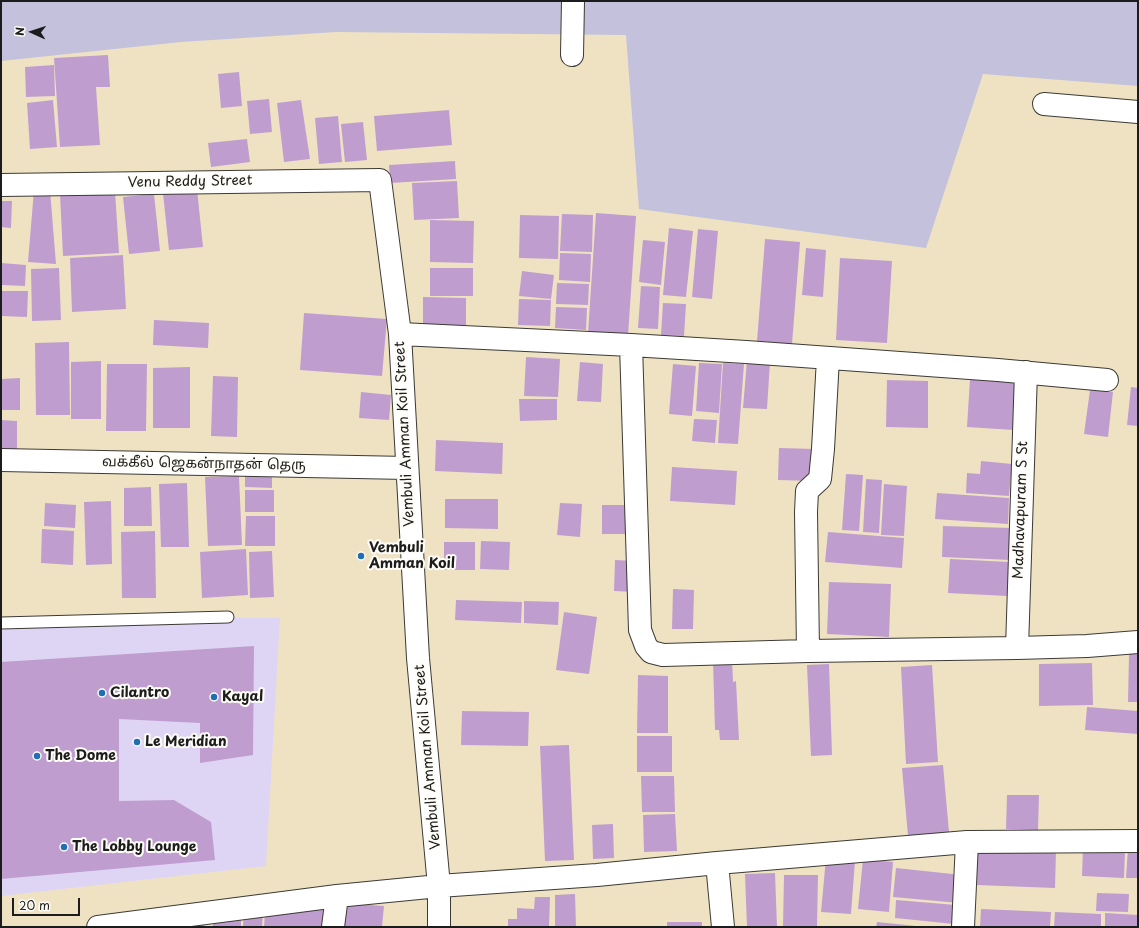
<!DOCTYPE html>
<html>
<head>
<meta charset="utf-8">
<style>
	body { margin:0 }
	#map { position:relative; width:1139px; height:928px; overflow:hidden; background:#efe2c3; font-family:"Playpen Sans",sans-serif }
	canvas { display:block }
	.frame { position:absolute; inset:0; border:2px solid #1c1c1c; pointer-events:none }
	.north { position:absolute; left:12px; top:12px; width:40px; height:40px; -webkit-text-stroke:3px #fdfcf7; paint-order:stroke; rotate:273deg; font-size:11px; font-weight:700; line-height:16px; text-align:center; color:#1c1c1c }
	.north::after { content:''; display:block; margin:auto; width:14px; height:18px; background:#1c1c1c; clip-path:polygon(50% 0,100% 100%,50% 72%,0 100%) }
	.scale { position:absolute; left:12px; top:898px; width:68px; height:18px; box-sizing:border-box; border:2px solid #1c1c1c; border-top:0; padding-left:5px; font-size:12px; line-height:14px; white-space:nowrap; color:#1c1c1c; -webkit-text-stroke:3px #fdfcf7; paint-order:stroke }
</style>
</head>
<body>
<div id="map">
<canvas width="1139" height="928"></canvas>
<div class="frame"></div>
<div class="north">N</div>
<div class="scale">20 m</div>
</div>
<script>
const context = document.querySelector('canvas').getContext('2d');
context.lineJoin = 'round';
function fillPath(path, color) {
  context.fillStyle = color;
  context.fill(path, 'evenodd');
}
function poly(rows) {
  const path = new Path2D();
  for (const r of rows) {
    path.moveTo(r[0], r[1]);
    for (let i = 2; i < r.length; i += 2) path.lineTo(r[i], r[i + 1]);
  }
  return path;
}
function stroke(path, color, width, dash) {
  context.strokeStyle = color;
  context.lineWidth = width;
  context.lineCap = dash ? 'butt' : 'round';
  context.setLineDash(dash || []);
  context.stroke(path);
}
function label(font, color, halo, rows, align = 'center') {
  context.font = font + ' "Playpen Sans","Noto Sans Tamil",sans-serif';
  context.lineWidth = 4;
  context.setLineDash([]);
  context.textBaseline = 'middle';
  context.strokeStyle = halo;
  context.fillStyle = color;
  for (const [text, x, y, turn = 0] of rows) {
    context.save();
    context.translate(x, y);
    context.rotate((+turn || 0) * Math.PI / 180);
    context.textAlign = isNaN(turn) ? turn : align;
    if (halo) context.strokeText(text, 0, 0);
    context.fillText(text, 0, 0);
    context.restore();
  }
}
fillPath(poly([
	[1,618,280,618,266,866,1,896]
]), '#ded5f5');
fillPath(poly([
	[1,1,1138,1,1138,86,983,74,926,248,639,209,626,35,336,32,181,42,1,61]
]), '#c3c1db');
fillPath(poly([
	[108,55,110,87,96,87,100,145,60,147,54,58],
	[54,65,55,96,26,97,25,67],
	[239,72,242,106,221,108,218,74],
	[269,99,272,132,250,134,247,101],
	[53,100,57,147,30,149,27,103],
	[301,100,310,159,284,162,277,103],
	[449,110,452,145,377,151,374,116],
	[338,116,342,162,319,164,315,118],
	[363,122,367,160,345,162,341,124],
	[247,139,250,162,211,167,208,143],
	[455,161,456,179,390,183,389,165],
	[457,181,459,218,414,220,412,183],
	[197,189,203,247,169,250,163,193],
	[34,190,50,190,56,264,28,262],
	[115,191,119,253,63,256,60,194],
	[154,194,160,251,129,254,123,197],
	[1,201,12,201,11,228,1,227],
	[596,213,636,216,628,336,588,333],
	[562,214,593,215,592,252,560,251],
	[520,215,559,216,558,259,519,258],
	[430,220,474,221,473,263,430,262],
	[669,228,693,231,686,297,663,295],
	[698,229,718,231,712,299,692,297],
	[765,239,800,242,792,344,757,341],
	[643,240,665,242,661,285,639,282],
	[806,248,826,250,823,297,802,295],
	[560,253,591,254,590,282,559,280],
	[123,255,126,309,72,312,70,258],
	[840,258,892,261,887,343,836,340],
	[1,263,26,265,25,286,1,285],
	[59,268,61,320,32,321,31,269],
	[430,268,473,268,473,296,430,296],
	[522,271,554,275,551,299,519,296],
	[557,283,589,284,588,305,556,304],
	[641,286,660,287,658,329,638,328],
	[1,291,28,291,27,317,1,316],
	[423,297,466,298,466,330,423,329],
	[519,299,551,300,550,326,518,325],
	[663,303,686,304,684,336,661,335],
	[556,307,587,308,586,330,555,328],
	[304,313,387,319,382,376,300,370],
	[154,320,209,323,208,348,153,345],
	[69,342,70,415,36,415,35,343],
	[526,357,560,359,558,397,524,396],
	[747,360,770,362,767,409,743,408],
	[101,361,101,419,71,419,71,362],
	[580,362,603,364,601,402,577,401],
	[699,363,722,364,719,413,696,411],
	[723,363,744,364,738,444,718,443],
	[107,364,147,364,146,431,106,431],
	[673,364,696,366,692,416,669,414],
	[190,367,190,428,153,428,153,368],
	[213,376,238,377,237,437,211,436],
	[20,378,20,410,1,410,1,379],
	[970,379,1017,382,1014,430,967,427],
	[887,380,928,381,928,428,886,427],
	[1131,387,1138,388,1138,426,1127,425],
	[1090,390,1113,392,1108,437,1084,434],
	[361,392,391,395,389,420,359,418],
	[519,399,557,399,557,420,520,421],
	[694,419,717,420,715,443,692,441],
	[1,420,17,421,17,449,1,449],
	[436,440,503,443,502,474,435,471],
	[779,448,815,449,814,481,778,480],
	[981,461,1012,464,1009,496,966,493,967,473,980,474],
	[245,467,272,467,272,488,245,487],
	[672,467,737,471,735,505,670,501],
	[846,474,863,475,859,531,842,530],
	[239,476,242,545,208,546,205,477],
	[866,479,882,480,879,533,863,532],
	[187,483,189,547,161,547,159,484],
	[884,484,907,486,904,536,881,535],
	[151,487,152,526,124,526,124,488],
	[245,490,274,490,274,512,245,512],
	[937,493,1009,498,1008,524,935,519],
	[445,499,498,499,498,529,445,528],
	[111,501,112,564,86,565,84,502],
	[45,503,76,505,75,528,44,526],
	[560,503,582,504,580,537,557,535],
	[602,505,634,505,633,534,602,534],
	[246,516,275,516,275,546,245,546],
	[943,526,1012,528,1011,560,942,557],
	[42,529,74,531,73,565,41,563],
	[155,531,156,598,122,598,121,532],
	[828,532,904,538,902,568,825,562],
	[481,541,510,542,509,570,480,569],
	[444,542,475,542,475,570,444,570],
	[246,549,248,595,202,598,200,552],
	[272,551,274,597,250,598,249,552],
	[950,559,1009,562,1007,596,948,593],
	[615,560,635,561,635,592,614,591],
	[829,582,891,584,889,637,827,634],
	[673,589,694,590,693,629,672,629],
	[456,600,522,602,521,623,455,620],
	[524,601,559,602,558,625,524,623],
	[564,612,597,617,589,674,556,670],
	[254,646,253,755,200,763,200,723,119,719,119,801,174,800,211,822,215,860,1,879,1,662],
	[1129,653,1138,653,1138,702,1128,702],
	[732,659,733,682,736,681,739,740,720,740,719,730,715,730,713,660],
	[1092,663,1093,705,1039,706,1039,664],
	[829,664,832,755,811,756,807,665],
	[932,665,938,762,906,764,901,667],
	[638,675,668,676,668,733,637,733],
	[1087,707,1138,711,1138,734,1085,730],
	[462,711,529,712,528,746,461,745],
	[637,736,672,736,672,772,637,772],
	[569,745,574,860,545,861,540,746],
	[943,765,949,832,908,836,902,768],
	[641,776,674,776,675,812,642,812],
	[1007,795,1039,795,1038,830,1006,829],
	[675,814,677,851,644,852,643,815],
	[613,824,614,858,593,859,592,825],
	[978,847,1056,850,1055,888,976,885],
	[1083,848,1125,850,1124,878,1082,876],
	[1128,848,1138,849,1138,878,1126,878],
	[826,858,855,861,851,914,821,912],
	[863,859,893,862,889,912,858,909],
	[896,868,962,875,959,903,893,897],
	[775,873,777,927,747,927,745,874],
	[784,875,818,875,817,927,783,927],
	[1097,893,1129,894,1128,912,1096,911],
	[575,894,576,927,555,927,555,895],
	[535,897,550,897,549,927,508,927,508,919,517,919,517,908,534,909],
	[896,900,956,905,954,924,895,918],
	[345,903,384,906,382,927,344,927],
	[328,904,328,927,264,927,265,914],
	[981,909,1051,912,1050,927,980,927],
	[244,910,263,911,262,927,243,927],
	[1055,912,1101,914,1101,927,1054,927],
	[1105,913,1138,915,1138,927,1105,927],
	[213,918,241,918,241,927,213,927],
	[667,922,702,922,702,927,667,927],
	[877,922,916,926,916,927,876,927],
	[204,924,204,927,177,927]
]), '#c09dcf');
const service = poly([
	[1,623,228,617]
]);
const minor = poly([
	[572,55,573,1],
	[1044,104,1138,112],
	[1,185,380,180,400,334,418,658,439,886,439,927],
	[400,334,631,345,746,352,998,370,1107,380],
	[631,345,640,630,646,646,651,652,663,655,808,651,1017,648,1087,646,1138,642],
	[1,460,407,468],
	[1017,648,1026,372],
	[808,651,806,512,807,491,820,479,823,449,828,358],
	[717,863,723,927],
	[98,927,337,896,439,886,597,875,717,863,967,842,1138,841],
	[333,927,337,896],
	[963,927,967,842]
]);
stroke(service, '#3c3a35', 13);
stroke(minor, '#3c3a35', 24);
stroke(service, '#fff', 11);
stroke(minor, '#fff', 22);
for (const [x, y, r, color] of [
	[361,556,4,"#1f6fb2"],
	[102,693,4,"#1f6fb2"],
	[214,697,4,"#1f6fb2"],
	[137,742,4,"#1f6fb2"],
	[37,756,4,"#1f6fb2"],
	[64,847,4,"#1f6fb2"]
]) {
  const dot = new Path2D();
  dot.arc(x, y, r, 0, 2 * Math.PI);
  context.fillStyle = color;
  context.fill(dot);
  stroke(dot, '#fdfcf7', 1.5);
}
label('14px', '#1c1c1c', '#fdfcf7', [
	["Venu Reddy Street",190,182,-1],
	["Vembuli Amman Koil Street",405,434,-93],
	["வக்கீல் ஜெகன்நாதன் தெரு",204,464,1],
	["Madhavapuram S St",1021,510,-88],
	["Vembuli Amman Koil Street",428,757,-95]
]);
label('bold 14px', '#1c1c1c', '#fdfcf7', [
	["Vembuli",369,548],
	["Amman Koil",369,564],
	["Cilantro",110,693],
	["Kayal",222,697],
	["Le Meridian",145,742],
	["The Dome",45,756],
	["The Lobby Lounge",72,847]
], 'left');
</script>
</body>
</html>
